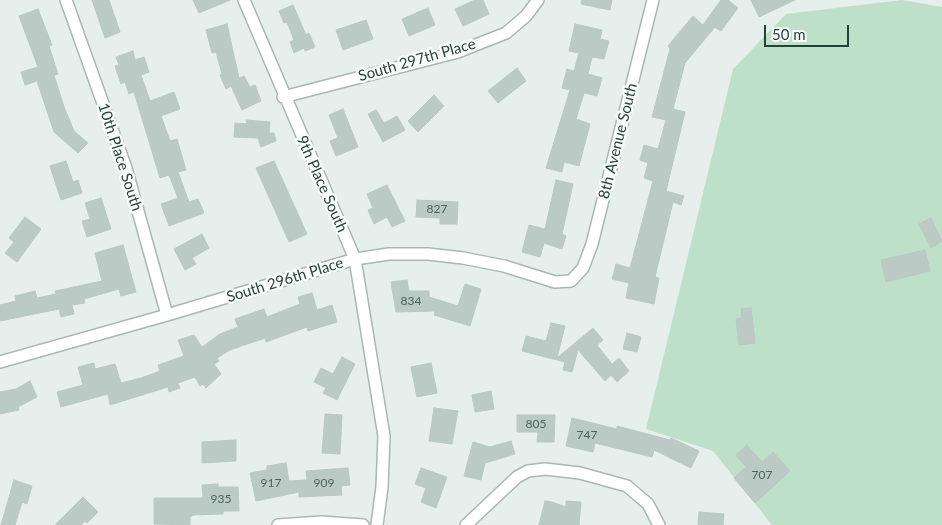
<!DOCTYPE html>
<html>
<head>
<meta charset="utf-8">
<style>
	body { margin:0 }
	#map { position:relative; width:942px; height:525px; overflow:hidden; background:#e6efeb; font-family:Lato,sans-serif }
	canvas { display:block }
	.scale { position:absolute; left:764px; top:25px; width:85px; height:22px; box-sizing:border-box; border:2px solid #24423a; border-top:0; padding-left:6px; font-size:15px; line-height:18px; white-space:nowrap; color:#24423a; -webkit-text-stroke:4px #f7fbf9; paint-order:stroke }
</style>
</head>
<body>
<div id="map">
<canvas width="942" height="525"></canvas>
<div class="scale">50 m</div>
</div>
<script>
const context = document.querySelector('canvas').getContext('2d');
context.lineJoin = 'round';
function fillPath(path, color) {
  context.fillStyle = color;
  context.fill(path, 'evenodd');
}
function poly(rows) {
  const path = new Path2D();
  for (const r of rows) {
    path.moveTo(r[0], r[1]);
    for (let i = 2; i < r.length; i += 2) path.lineTo(r[i], r[i + 1]);
  }
  return path;
}
function stroke(path, color, width, dash) {
  context.strokeStyle = color;
  context.lineWidth = width;
  context.lineCap = dash ? 'butt' : 'round';
  context.setLineDash(dash || []);
  context.stroke(path);
}
function label(font, color, halo, rows, align = 'center') {
  context.font = font + ' Lato,sans-serif';
  context.lineWidth = 5;
  context.setLineDash([]);
  context.textBaseline = 'middle';
  context.strokeStyle = halo;
  context.fillStyle = color;
  for (const [text, x, y, turn = 0] of rows) {
    context.save();
    context.translate(x, y);
    context.rotate((+turn || 0) * Math.PI / 180);
    context.textAlign = isNaN(turn) ? turn : align;
    if (halo) context.strokeText(text, 0, 0);
    context.fillText(text, 0, 0);
    context.restore();
  }
}
fillPath(poly([
	[902,0,942,7,942,525,772,525,713,451,646,429,733,69,786,14]
]), '#bfe0c8');
const building = poly([
	[92,0,109,0,120,32,105,38,92,0],
	[193,0,230,0,199,13,193,0],
	[475,0,483,0,489,14,463,26,455,9,475,0],
	[582,0,612,0,610,10,581,4,582,0],
	[721,0,728,0,738,8,721,31,715,27,685,63,673,109,685,112,666,191,684,196,681,205,673,202,655,277,659,278,654,304,626,298,629,283,612,279,616,264,630,268,653,181,644,178,648,163,640,160,644,145,658,149,666,120,652,117,670,49,668,46,693,16,703,25,721,0],
	[751,0,795,0,759,17,751,0],
	[293,5,306,35,309,33,315,47,305,51,304,48,294,53,290,42,294,40,287,22,284,23,279,11,293,5],
	[428,8,435,25,409,36,402,19,428,8],
	[38,9,52,45,49,46,58,74,54,75,64,107,74,131,88,143,78,153,54,132,37,81,25,85,21,72,38,67,19,16,38,9],
	[366,20,373,39,343,50,336,30,366,20],
	[227,24,239,78,244,76,250,87,255,85,261,101,242,110,231,86,226,89,220,75,222,74,216,52,212,53,206,30,227,24],
	[575,24,602,30,600,39,609,41,604,59,592,57,588,74,602,78,597,96,584,93,576,119,590,124,579,166,564,162,562,172,546,168,570,90,562,88,567,69,574,71,579,53,569,51,575,24],
	[133,51,135,60,144,57,149,72,141,75,150,101,174,92,180,109,161,116,170,141,177,139,186,170,178,172,189,202,198,199,204,213,169,226,161,204,178,198,169,175,160,178,134,92,129,94,125,82,121,84,115,66,119,65,116,57,133,51],
	[517,68,526,81,498,103,488,91,517,68],
	[434,95,444,106,418,132,408,121,434,95],
	[343,109,358,147,336,156,330,141,338,138,329,115,343,109],
	[376,110,384,123,397,116,405,130,383,142,368,114,376,110],
	[246,120,270,122,269,133,274,133,276,141,261,147,258,138,234,137,235,123,247,124,246,120],
	[66,161,73,182,78,180,82,193,61,200,50,166,66,161],
	[274,161,307,234,289,242,256,168,274,161],
	[556,180,573,184,562,234,566,236,562,249,544,243,540,257,522,252,529,225,545,229,556,180],
	[387,185,405,221,392,227,387,217,374,224,368,210,373,208,367,194,387,185],
	[101,198,111,229,87,237,82,221,90,219,85,203,101,198],
	[417,200,458,202,457,224,440,224,440,218,416,217,417,200],
	[25,217,41,229,17,262,5,253,14,242,9,238,25,217],
	[931,218,942,241,931,248,919,224,931,218],
	[202,234,209,248,192,258,196,264,185,270,174,249,202,234],
	[123,245,136,292,121,296,119,289,84,299,85,303,72,305,74,314,61,317,59,309,0,321,0,305,16,301,15,296,35,291,37,298,56,294,55,291,102,281,95,253,123,245],
	[925,250,930,271,886,282,881,260,925,250],
	[407,280,409,291,429,291,429,297,458,306,465,284,481,289,470,326,434,315,435,311,396,312,391,282,407,280],
	[312,293,317,310,332,305,337,322,308,331,307,327,266,342,265,338,230,350,217,358,219,361,214,364,221,374,206,388,203,384,200,386,195,377,178,383,180,388,169,392,168,387,110,405,108,394,61,407,57,392,83,385,78,367,94,363,95,369,115,364,121,383,141,378,160,371,158,365,184,356,178,340,194,335,202,347,220,334,238,327,235,319,264,309,267,317,300,304,298,297,312,293],
	[751,308,755,343,739,345,736,319,742,318,741,309,751,308],
	[551,323,565,326,557,358,593,328,603,340,597,345,612,364,619,358,629,371,617,382,611,375,605,381,578,350,572,372,563,370,565,362,522,351,526,336,546,341,551,323],
	[627,333,641,337,637,352,623,349,627,333],
	[342,357,355,364,337,400,323,393,326,388,314,382,321,368,333,374,342,357],
	[431,363,437,393,417,397,411,367,431,363],
	[30,381,37,397,18,407,19,410,0,414,0,392,16,389,30,381],
	[491,391,494,409,475,412,472,395,491,391],
	[434,408,458,411,452,444,429,441,434,408],
	[325,414,342,415,340,454,322,453,325,414],
	[517,415,555,415,554,442,537,442,538,432,517,432,517,415],
	[572,418,617,429,617,426,670,440,671,438,699,451,691,468,654,450,652,457,595,443,593,452,566,446,572,418],
	[236,440,236,461,202,463,202,442,236,440],
	[511,441,515,454,485,463,481,480,464,476,473,442,490,447,511,441],
	[747,445,762,462,773,452,790,471,755,503,734,478,746,467,736,455,747,445],
	[286,463,289,481,307,480,306,471,348,468,350,485,341,486,342,495,299,497,299,492,256,501,250,473,267,470,267,466,286,463],
	[421,468,447,477,436,508,421,502,426,488,415,484,421,468],
	[14,480,32,486,27,504,22,502,15,525,1,525,14,480],
	[218,484,218,487,238,487,239,511,223,511,223,514,193,515,190,517,190,525,154,524,154,498,203,498,202,485,218,484],
	[83,497,98,512,87,523,85,521,81,525,55,525,83,497],
	[545,501,552,502,566,507,566,501,581,502,579,525,539,525,545,501],
	[699,512,724,514,723,525,698,525,699,512]
]);
fillPath(building, '#bbcac4');
stroke(building, '#b8c9c2', 1);
const street = poly([
	[66,0,126,168,167,315],
	[244,0,355,259,384,436,382,487,377,525],
	[283,97,458,52,506,33,526,16,538,0],
	[0,362,167,315,355,259,389,254,428,254,463,258,504,266,555,282,571,281,583,268,592,244,653,0],
	[278,525,321,522,363,525],
	[466,525,517,477,528,471,545,469,580,473,627,486,648,504,659,525]
]);
stroke(street, '#a8b8b2', 14);
stroke(street, '#fff', 11);
label('12px', '#4a645c', null, [
	["827",437,209],
	["834",411,301],
	["805",536,424],
	["747",587,435],
	["707",762,475],
	["917",271,483],
	["909",324,483],
	["935",221,499]
]);
label('15px', '#24423a', '#f7fbf9', [
	["South 297th Place",417,60,-16],
	["8th Avenue South",618,141,-76],
	["10th Place South",120,157,72],
	["9th Place South",322,184,66],
	["South 296th Place",285,280,-17]
]);
</script>
</body>
</html>
